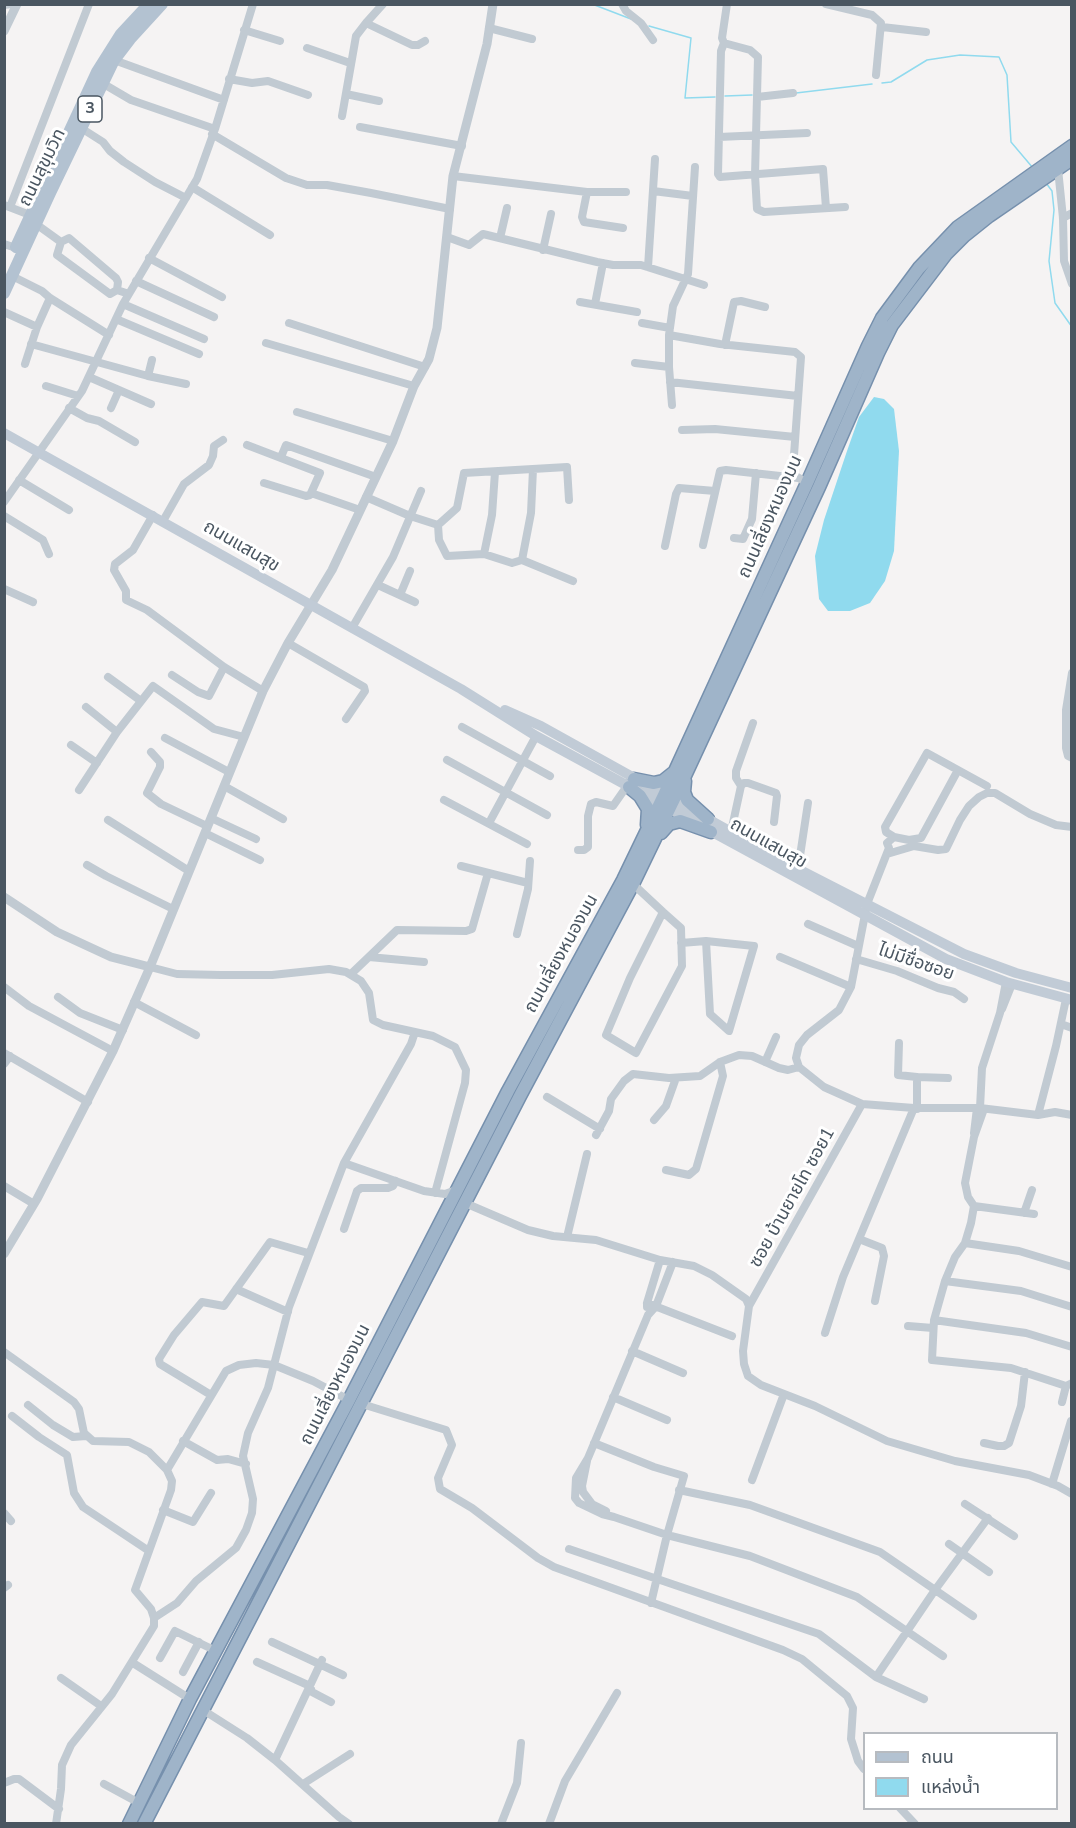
<!DOCTYPE html>
<html>
<head>
<meta charset="utf-8">
<style>
	body { margin:0 }
	#map { position:relative; width:1076px; height:1828px; overflow:hidden; background:#f5f3f3; font-family:"Nunito Sans","Noto Sans Thai",sans-serif }
	canvas { display:block }
	.frame { position:absolute; inset:0; border:6px solid #4a5661; pointer-events:none }
	.legend { position:absolute; left:863px; top:1732px; width:195px; height:78px; box-sizing:border-box; background:#fff; border:2px solid #b7bbc0; margin:0; padding:8px 10px; list-style:none; font-size:18px; color:#4a5661 }
	.legend li { display:flex; align-items:center; gap:12px; height:30px }
	.legend b { width:30px; border:2px solid #b7bbc0 }
</style>
</head>
<body>
<div id="map">
<canvas width="1076" height="1828"></canvas>
<div class="frame"></div>
<ul class="legend">
<li><b style="height:8px;background:#b3c2d1"></b>ถนน</li>
<li><b style="height:16px;background:#90daee"></b>แหล่งน้ำ</li>
</ul>
</div>
<script>
const context = document.querySelector('canvas').getContext('2d');
context.lineJoin = 'round';
function fillPath(path, color) {
  context.fillStyle = color;
  context.fill(path, 'evenodd');
}
function poly(rows) {
  const path = new Path2D();
  for (const r of rows) {
    path.moveTo(r[0], r[1]);
    for (let i = 2; i < r.length; i += 2) path.lineTo(r[i], r[i + 1]);
  }
  return path;
}
function stroke(path, color, width, dash) {
  context.strokeStyle = color;
  context.lineWidth = width;
  context.lineCap = dash ? 'butt' : 'round';
  context.setLineDash(dash || []);
  context.stroke(path);
}
function label(font, color, halo, rows, align = 'center') {
  context.font = font + ' "Nunito Sans","Noto Sans Thai",sans-serif';
  context.lineWidth = 6;
  context.setLineDash([]);
  context.textBaseline = 'middle';
  context.strokeStyle = halo;
  context.fillStyle = color;
  for (const [text, x, y, turn = 0] of rows) {
    context.save();
    context.translate(x, y);
    context.rotate((+turn || 0) * Math.PI / 180);
    context.textAlign = isNaN(turn) ? turn : align;
    if (halo) context.strokeText(text, 0, 0);
    context.fillText(text, 0, 0);
    context.restore();
  }
}
fillPath(poly([
	[874,397,884,399,894,409,899,451,894,551,885,581,870,603,850,611,828,611,819,599,815,556,824,520,847,451,859,417]
]), '#90daee');
stroke(poly([
	[592,4,631,19],
	[649,26,691,38,685,98,715,97],
	[882,83,891,82,927,60,960,55,999,57,1007,75,1011,142,1033,168],
	[796,93,872,84],
	[725,96,752,95],
	[1046,183,1052,191,1054,210,1049,261,1055,303,1072,327]
]), '#90daee', 1.5);
const trunk = poly([
	[634,779,654,783,663,781,673,773],
	[685,781,684,792,687,800,708,819],
	[629,787,640,796,648,809,647,825],
	[661,833,669,824,680,821,711,832],
	[129,1824,190,1699,349,1400,508,1091,623,880,664,795,807,483,868,346,882,318,919,268,958,227,1072,146],
	[144,1824,520,1096,633,884,677,793,819,487,878,353,892,325,946,254,964,236,989,216,1072,159]
]);
stroke(trunk, '#7690ad', 15);
stroke(poly([
	[622,4,626,11,641,23,653,40],
	[727,4,722,38,724,43,750,50,758,57,755,175,757,209,764,212,845,207],
	[826,4,872,15,881,23,876,75],
	[4,5,12,4],
	[366,23,412,45,418,45,425,41],
	[882,27,926,32],
	[489,28,532,39],
	[244,30,280,41],
	[724,43,721,51,718,174,720,177,823,169,826,208],
	[307,48,350,63],
	[114,60,224,100],
	[229,79,252,83,268,81,308,95],
	[102,83,131,100,215,129],
	[346,94,379,101],
	[757,97,793,93],
	[342,116,356,36,366,23,383,4],
	[360,127,462,146],
	[81,128,103,142,110,151,124,162,155,182,186,198],
	[212,134,286,178,307,185,327,185,371,193,450,209],
	[719,137,807,133],
	[1058,169,1063,218,1064,261,1072,284],
	[453,176,587,192,626,192],
	[192,187,270,235],
	[653,191,693,196],
	[587,192,582,217,584,222,623,228],
	[4,205,30,215],
	[10,207,89,4],
	[1063,218,1072,213],
	[36,224,61,242],
	[447,237,469,245,483,234,597,262,613,265,641,265,704,285],
	[500,238,507,208],
	[61,242,69,238,116,278,118,282,117,290,129,294],
	[61,242,57,255,110,294,117,290],
	[4,244,16,248],
	[543,250,551,214],
	[149,258,222,297],
	[648,267,655,159],
	[12,276,42,291,50,298,109,335],
	[136,281,214,317],
	[580,302,637,312],
	[123,304,204,339],
	[595,304,603,263],
	[4,312,37,327],
	[116,319,199,354],
	[289,323,425,367],
	[642,323,670,328],
	[669,335,720,344,795,352,801,357,793,469,794,475,807,483],
	[266,343,414,386],
	[31,344,148,376,152,360],
	[725,345,734,302,741,301,765,307],
	[635,363,669,367],
	[25,364,37,327,50,298],
	[148,376,186,384],
	[89,377,151,404],
	[670,382,798,396],
	[46,386,78,396],
	[672,405,669,367,669,335,673,306,688,274,695,167],
	[69,408,87,418,99,421,135,442],
	[111,408,119,390],
	[297,412,393,441],
	[682,430,715,429,795,437],
	[247,445,320,473,311,493],
	[281,457,286,445,376,477],
	[19,480,69,510],
	[264,483,306,496,310,495,311,493,360,510],
	[366,497,410,516,438,525,439,540,447,556,484,554,512,563,522,560,573,581],
	[4,502,82,391,123,304,197,179,215,129,253,4],
	[153,515,133,550,115,564,114,570,126,591,126,600,147,610,224,667,263,691],
	[4,516,43,540,49,554],
	[163,521,184,484,209,465,213,456,214,446,223,440],
	[438,525,457,508,464,473,567,467,569,500],
	[734,538,743,539,752,519,756,473],
	[703,545,720,471,726,470,798,478],
	[665,546,676,494,679,488,715,491],
	[484,554,492,515,495,472],
	[522,560,531,513,533,469],
	[378,585,415,602],
	[4,589,33,602],
	[400,595,410,571],
	[352,628,393,557,421,491],
	[288,643,364,687,365,691,346,719],
	[1072,673,1066,710,1066,748,1068,756,1072,758],
	[172,675,198,692,209,696,224,667],
	[108,677,141,701],
	[86,707,117,732],
	[462,727,550,776],
	[165,738,229,772],
	[71,745,97,763],
	[151,752,160,762,160,767,147,793,161,804,207,826],
	[447,760,547,815],
	[958,770,921,838,909,840,894,837,886,832,885,827,927,753,987,786],
	[224,786,283,819],
	[741,786,736,778,736,771,753,723],
	[79,790,117,732,153,686,214,729,244,737],
	[444,800,527,844],
	[211,818,256,839],
	[108,820,189,871],
	[489,823,536,736],
	[731,832,741,786,744,783,748,783,776,793,777,796,774,822],
	[205,833,260,860],
	[894,837,887,843,889,848,867,904,851,987,839,1010,807,1035,799,1045,796,1058,799,1067,824,1087,862,1104,914,1108,980,1108,1038,1115,1055,1112,1072,1115],
	[578,850,584,850,588,847,588,816,591,804,596,802,613,806,627,786],
	[887,854,914,846,938,850,946,849,960,820,969,806,979,797,987,793,995,793,1030,814,1056,825,1072,827],
	[87,865,106,876,173,909],
	[461,866,528,883],
	[798,869,808,803],
	[633,884,663,912,681,928,682,966,636,1053,606,1035,630,978,663,912],
	[808,924,858,946],
	[517,934,528,889,530,861],
	[681,943,706,941,754,946,729,1031,710,1014,706,941],
	[369,957,424,962],
	[780,957,851,987],
	[856,959,897,971,938,988,954,992,964,999],
	[150,967,177,974,221,975,272,975,329,969,346,972,361,981,369,993,373,1020,383,1025,433,1036,455,1047,466,1070,465,1083,435,1193],
	[351,974,397,930,466,931,472,929,488,873],
	[4,987,29,1006,113,1051],
	[58,997,80,1013,123,1030],
	[134,1002,196,1035],
	[1002,1009,1012,984],
	[1061,1024,1072,1028],
	[899,1043,898,1075,917,1077],
	[4,1053,88,1102],
	[765,1062,776,1037],
	[4,1064,10,1056],
	[547,1097,600,1129],
	[980,1108,982,1068,1000,1013,1006,982],
	[917,1109,917,1077,948,1078],
	[984,1109,974,1137,965,1183,968,1197,974,1206,971,1223,965,1243,955,1257,945,1281,934,1320,932,1360,1011,1368,1066,1386],
	[1038,1115,1056,1046,1066,999],
	[654,1120,666,1106,676,1078],
	[974,1133,977,1108],
	[596,1135,609,1111,611,1099,624,1081,633,1074,669,1078,700,1076,720,1062,739,1055,752,1056,779,1068,788,1070,799,1067],
	[344,1163,424,1191,445,1194,456,1190],
	[666,1170,689,1175,696,1169,723,1076,720,1062],
	[4,1186,34,1204],
	[465,1203,528,1230,553,1236,596,1240,660,1260,694,1266,712,1275,746,1299,749,1306,743,1351,744,1364,748,1376,761,1385,815,1406,887,1441,955,1461,1029,1475,1058,1486,1072,1494],
	[974,1206,1034,1214],
	[1024,1213,1032,1190],
	[344,1229,357,1191,361,1188,388,1188,393,1186,396,1181],
	[567,1237,587,1154],
	[859,1239,882,1248,884,1256,875,1301],
	[965,1243,1019,1251,1072,1267],
	[673,1262,656,1306,648,1315,588,1458,576,1478,575,1498,579,1503,602,1514,614,1517,667,1535,750,1556,857,1597,943,1656],
	[945,1281,1021,1291,1072,1307],
	[236,1289,288,1312],
	[647,1303,732,1336],
	[749,1306,862,1104],
	[647,1307,647,1303,660,1260],
	[934,1320,1026,1333,1072,1347],
	[908,1326,933,1328],
	[825,1333,843,1277,914,1108],
	[632,1351,683,1373],
	[4,1352,74,1402,79,1409,84,1433,93,1441,129,1442,149,1452,167,1470,172,1481,171,1490,135,1590,151,1609,154,1618,154,1626,112,1694,71,1745,62,1765,61,1789,56,1824],
	[211,1395,160,1364,159,1359,174,1335,202,1302,224,1306,270,1242,308,1253],
	[613,1397,667,1420],
	[1062,1402,1066,1386,1072,1383],
	[362,1404,446,1430,452,1445,438,1478,440,1489,472,1508,538,1558,554,1567,783,1650,802,1659,847,1696,853,1708,851,1739,858,1761,864,1769],
	[28,1405,53,1425,73,1437,86,1436],
	[12,1416,39,1437,67,1455,74,1493,83,1507,149,1551],
	[183,1441,217,1460,228,1459,246,1464],
	[594,1443,654,1467,684,1476,667,1535,651,1603],
	[984,1443,998,1446,1004,1446,1009,1443,1021,1406,1025,1372],
	[587,1461,582,1486,583,1492,592,1504,606,1511],
	[167,1470,226,1371,239,1365,256,1363,274,1365,313,1381,349,1400],
	[752,1480,784,1394],
	[1052,1484,1071,1421],
	[679,1490,750,1505,880,1552,973,1616],
	[965,1504,1014,1536],
	[163,1510,193,1522,211,1493],
	[4,1513,11,1521],
	[949,1544,989,1572],
	[569,1549,819,1634,876,1677,924,1699],
	[4,1588,8,1585],
	[154,1618,177,1603,196,1581,236,1548,246,1530,252,1513,253,1499,243,1456,248,1433,268,1388,289,1307,344,1163,411,1044,415,1032],
	[272,1642,343,1675],
	[160,1658,175,1631,216,1651],
	[257,1662,310,1686,312,1692,331,1702],
	[133,1663,190,1699],
	[183,1672,199,1642],
	[876,1677,935,1590,988,1518],
	[61,1678,101,1706],
	[203,1710,247,1738,275,1760,339,1817,349,1824],
	[275,1760,322,1660],
	[4,1783,14,1779,19,1779,59,1809],
	[104,1784,139,1803],
	[303,1784,350,1754],
	[900,1808,915,1824],
	[501,1824,517,1783,521,1743],
	[549,1824,565,1781,617,1693]
]), '#c1cad2', 8);
stroke(poly([
	[4,31,17,4],
	[4,897,57,932,111,957,150,967],
	[4,1254,37,1199,113,1051,150,967,263,691,288,643,332,570,393,441,414,386,429,359,437,328,453,176,487,44,493,4]
]), '#c1cad2', 9);
stroke(poly([
	[4,433,461,689,536,736,946,959,1006,982,1072,1000],
	[505,710,541,726,798,869,964,954,1016,973,1072,988]
]), '#c1cbd6', 10);
stroke(poly([
	[16,247,97,72,121,34,149,4],
	[4,293,50,193,114,60,130,39,162,4]
]), '#b3c2d1', 12);
stroke(trunk, '#9fb4c9', 12);
for (const [x, y, w] of [
	[90,109,24]
]) {
  const box = new Path2D();
  box.roundRect(x - w / 2, y - 13, w, 26, 4.5);
  context.fillStyle = '#fff';
  context.fill(box);
  stroke(box, '#4a5661', 1.5);
}
label('bold 16px', '#4a5661', null, [
	["3",90,109]
]);
label('18px', '#4a5661', '#fff', [
	["ถนนสุขุมวิท",43,168,-64],
	["ถนนเลี่ยงหนองมน",771,517,-66],
	["ถนนแสนสุข",241,547,30],
	["ถนนแสนสุข",768,844,29],
	["ถนนเลี่ยงหนองมน",562,954,-61],
	["ไม่มีชื่อซอย",916,963,19],
	["ซอย บ้านยายโท ซอย1",793,1198,-61],
	["ถนนเลี่ยงหนองมน",336,1385,-63]
]);
</script>
</body>
</html>
